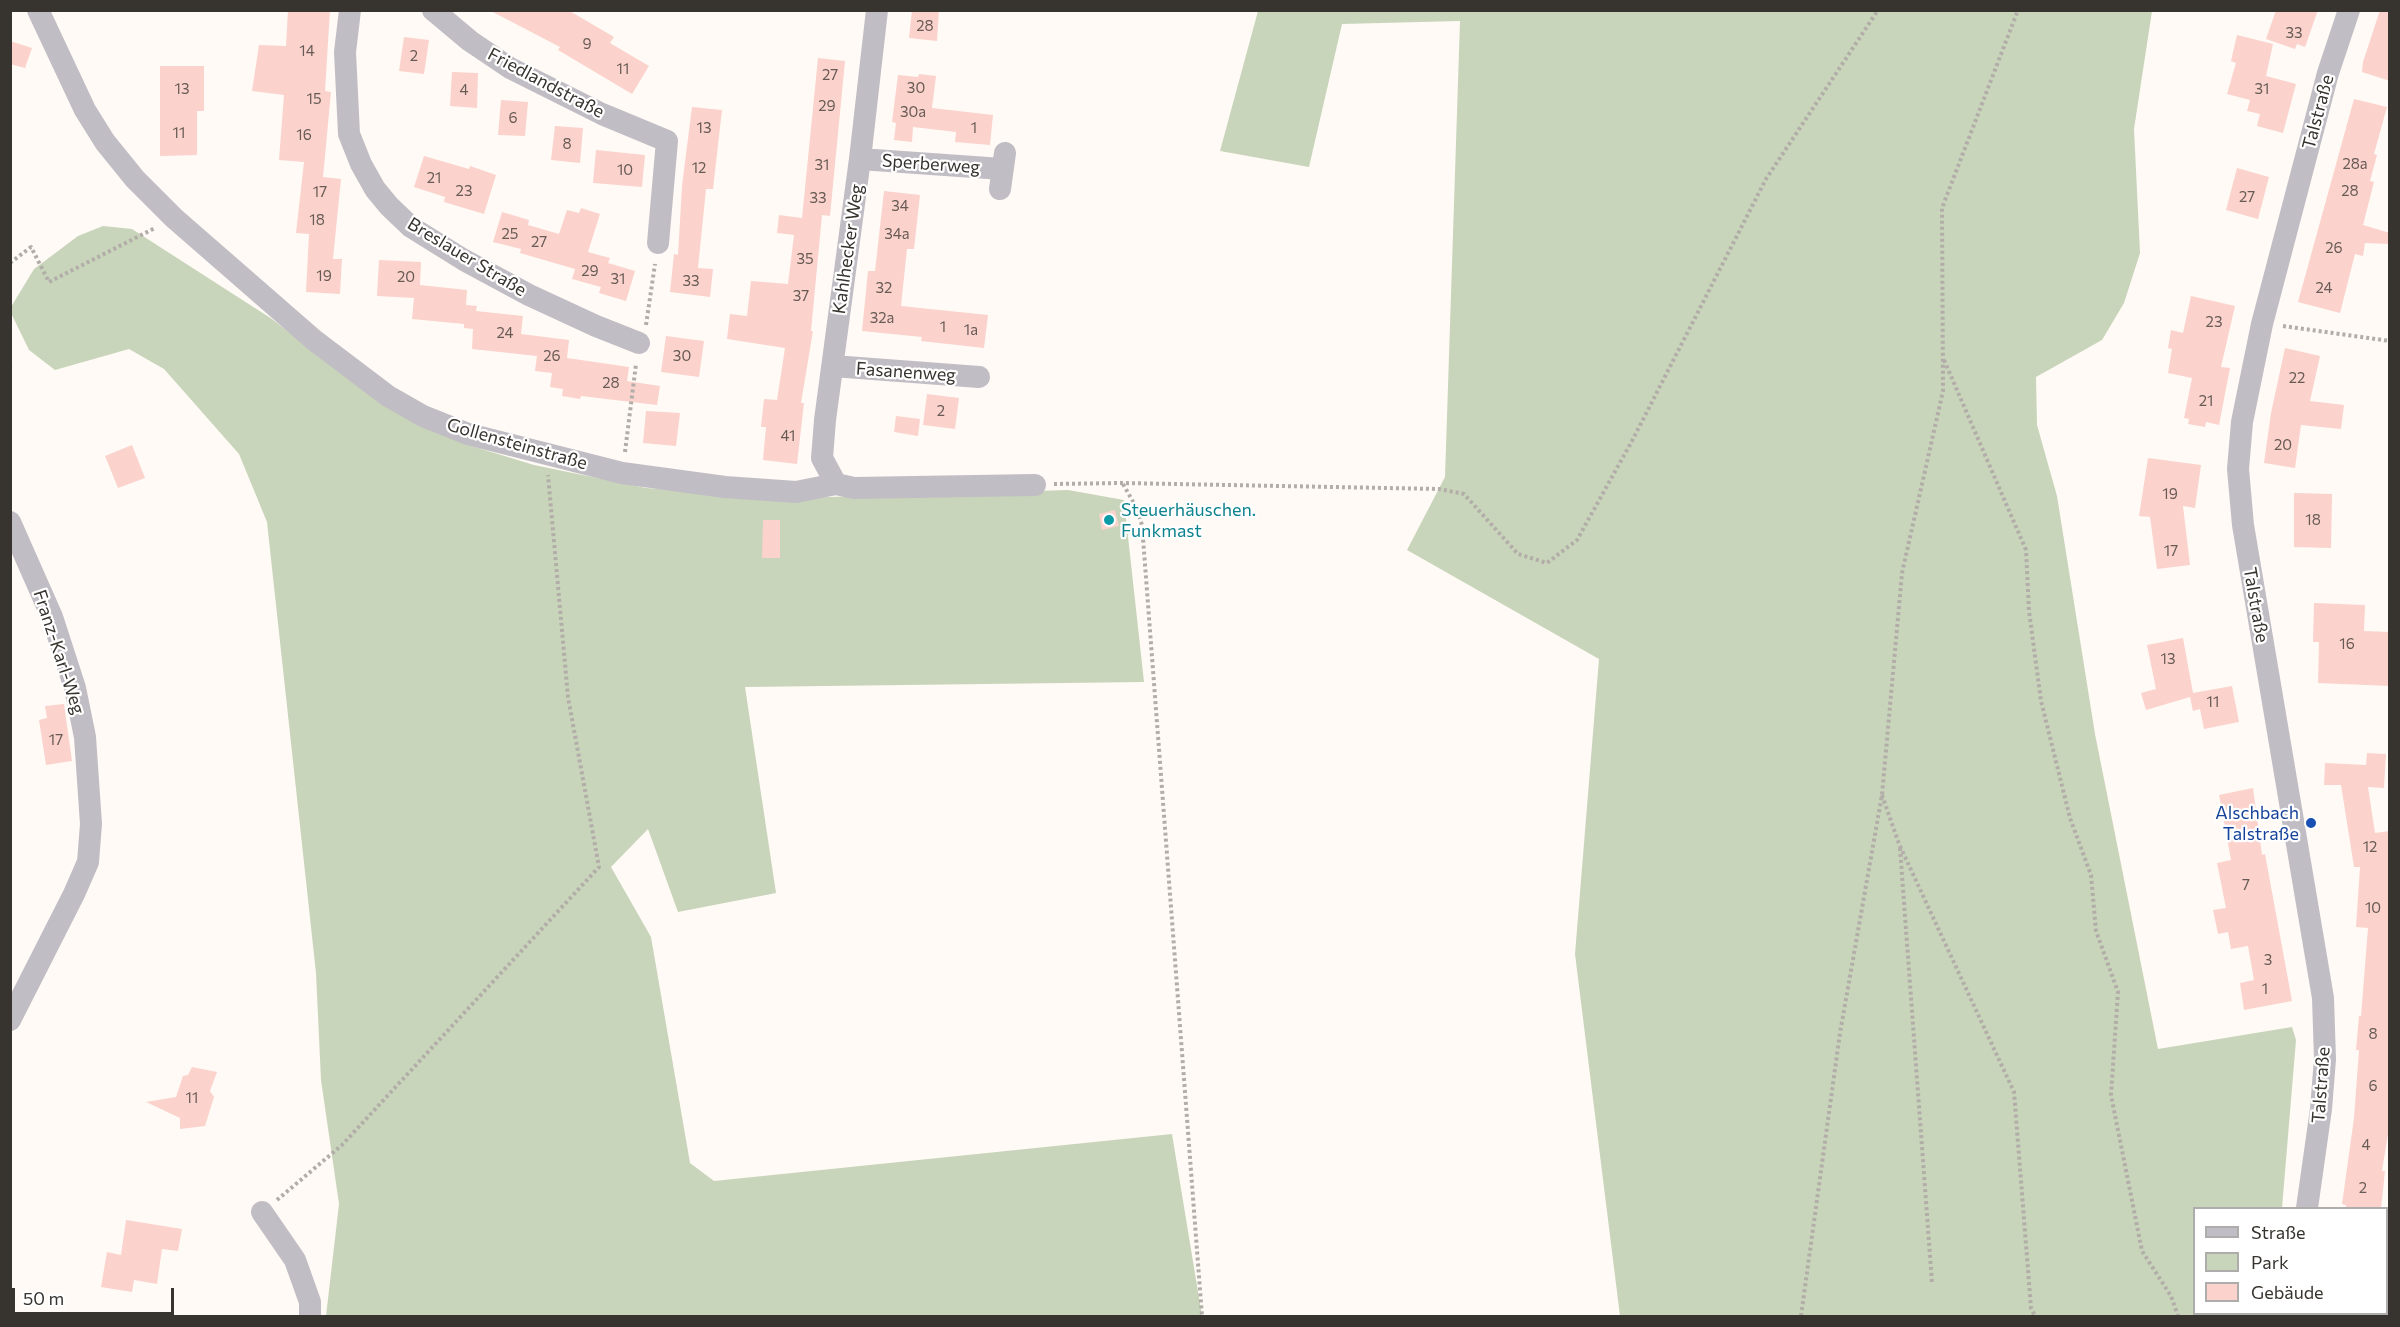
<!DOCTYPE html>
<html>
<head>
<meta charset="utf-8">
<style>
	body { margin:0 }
	#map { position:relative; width:2400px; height:1327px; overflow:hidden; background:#fffaf5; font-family:Commissioner,sans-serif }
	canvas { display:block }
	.frame { position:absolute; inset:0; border:12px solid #37332e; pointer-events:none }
	.legend { position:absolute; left:2193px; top:1207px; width:195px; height:108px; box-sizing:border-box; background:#fff; border:2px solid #afadab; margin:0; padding:8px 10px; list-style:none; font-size:18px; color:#37332e }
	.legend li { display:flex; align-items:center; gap:12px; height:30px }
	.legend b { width:30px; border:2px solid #afadab }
	.scale { position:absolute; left:12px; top:1288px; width:162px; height:27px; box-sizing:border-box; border:3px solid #37332e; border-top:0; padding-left:8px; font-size:18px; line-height:21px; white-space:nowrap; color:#37332e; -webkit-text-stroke:4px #fff; paint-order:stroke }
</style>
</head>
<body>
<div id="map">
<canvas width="2400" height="1327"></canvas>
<div class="frame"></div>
<ul class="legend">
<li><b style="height:8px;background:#c1bdc4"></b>Straße</li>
<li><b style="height:16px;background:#c8d5ba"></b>Park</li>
<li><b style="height:16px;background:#fbd3cc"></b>Gebäude</li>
</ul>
<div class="scale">50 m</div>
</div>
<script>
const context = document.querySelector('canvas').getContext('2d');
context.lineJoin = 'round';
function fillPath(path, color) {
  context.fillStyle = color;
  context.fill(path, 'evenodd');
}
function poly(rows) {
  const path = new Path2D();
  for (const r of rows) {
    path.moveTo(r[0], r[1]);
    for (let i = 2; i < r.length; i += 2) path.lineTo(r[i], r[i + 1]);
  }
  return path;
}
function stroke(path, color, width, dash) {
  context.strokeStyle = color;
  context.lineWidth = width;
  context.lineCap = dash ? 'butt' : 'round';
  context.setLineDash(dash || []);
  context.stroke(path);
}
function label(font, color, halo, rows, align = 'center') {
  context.font = font + ' Commissioner,sans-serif';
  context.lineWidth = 4.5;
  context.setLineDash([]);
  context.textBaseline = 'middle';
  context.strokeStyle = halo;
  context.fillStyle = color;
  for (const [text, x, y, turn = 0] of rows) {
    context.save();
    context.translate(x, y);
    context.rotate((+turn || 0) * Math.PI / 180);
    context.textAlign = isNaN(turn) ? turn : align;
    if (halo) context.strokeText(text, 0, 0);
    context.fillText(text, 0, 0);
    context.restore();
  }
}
fillPath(poly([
	[1258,11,2152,11,2134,129,2140,253,2124,303,2102,340,2036,377,2037,425,2057,496,2095,734,2158,1049,2292,1027,2296,1040,2282,1208,2194,1208,2194,1314,2271,1314,2271,1316,1620,1316,1575,954,1599,659,1407,550,1445,477,1460,21,1342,24,1309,167,1220,151],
	[103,226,132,229,272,319,342,374,462,443,534,465,646,488,795,498,1068,490,1124,500,1144,682,745,687,776,893,678,912,648,829,611,867,651,937,690,1163,714,1181,1172,1134,1202,1316,326,1316,339,1204,321,1080,316,973,267,522,239,454,164,369,129,349,55,370,29,350,11,313,11,307,34,269,78,236]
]), '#c8d5ba');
fillPath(poly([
	[288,10,330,10,325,91,331,92,323,177,341,179,333,259,342,259,340,294,306,292,309,234,296,233,304,162,279,160,284,95,252,91,259,45,286,46],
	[489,10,568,10,614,37,610,43,649,66,632,94,558,50,560,47],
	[912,10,939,10,937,41,909,38],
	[2276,10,2318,10,2305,47,2297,44,2295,49,2266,39],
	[2380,10,2390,10,2390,81,2362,72,2363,62],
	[2237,35,2273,44,2266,76,2296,84,2283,133,2257,126,2260,114,2247,111,2250,100,2227,94,2236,63,2231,61],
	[404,37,429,40,424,74,399,71],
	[10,41,32,48,25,68,10,64],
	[818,58,845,61,830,216,822,215,811,331,813,331,801,403,804,403,797,464,763,460,766,427,761,427,764,399,777,400,785,348,727,339,730,314,747,316,751,281,788,284,794,235,777,233,779,215,802,218],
	[160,66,204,66,204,111,197,111,197,155,160,156],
	[452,72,478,73,477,108,450,106],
	[919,74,936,76,932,108,993,115,990,145,955,142,956,132,913,127,912,142,894,140,896,123,892,122,898,75,918,77],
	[2354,99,2387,107,2374,154,2377,155,2370,181,2374,182,2363,225,2390,233,2390,244,2365,243,2363,256,2355,254,2340,313,2298,302],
	[501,100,528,102,525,136,498,135],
	[692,107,722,110,713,189,706,189,698,268,713,269,710,297,670,292,674,254,678,255,682,186],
	[555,126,583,128,580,163,551,160],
	[596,150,645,155,642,187,593,183],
	[424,156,469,169,470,166,496,175,484,214,444,202,445,197,414,187],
	[2237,168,2269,177,2258,219,2226,210],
	[884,191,920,195,914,249,907,249,901,306,988,315,984,348,921,341,922,337,862,331,868,271,875,271],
	[581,208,600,214,588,252,610,258,608,263,635,271,626,301,599,293,601,287,572,279,575,269,520,253,521,249,493,242,502,212,529,220,528,225,559,234,567,210,579,213],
	[379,260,421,262,420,285,467,290,466,305,477,306,476,311,523,316,521,334,569,340,567,358,629,367,627,381,660,386,657,405,581,396,580,399,562,396,563,389,550,387,552,373,535,371,537,356,472,349,473,329,464,328,464,324,412,319,414,298,377,296],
	[2191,296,2235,306,2221,367,2230,368,2219,425,2206,422,2205,427,2188,424,2189,419,2184,418,2192,378,2168,373,2172,349,2168,348,2171,330,2183,333],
	[666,336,704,341,699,377,661,372],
	[2285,348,2320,356,2310,401,2344,405,2341,429,2301,425,2295,468,2264,463,2271,413],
	[927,394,959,398,955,429,923,425],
	[646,411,680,413,676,446,643,443],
	[896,416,920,419,918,436,894,432],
	[132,445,145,478,118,488,105,456],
	[2148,458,2201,465,2195,508,2183,506,2190,565,2157,569,2150,517,2139,516],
	[2294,493,2332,494,2331,548,2294,547],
	[1115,510,1119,526,1102,530,1099,514],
	[763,520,780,520,780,558,762,558],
	[2314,603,2365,605,2364,631,2390,632,2390,686,2318,683,2319,642,2313,642],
	[2183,638,2193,693,2232,686,2239,722,2204,729,2200,709,2193,711,2190,697,2146,710,2141,693,2156,689,2147,645],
	[64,704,72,761,46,765,39,720,47,718,45,706],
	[2367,753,2386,754,2384,788,2368,787,2375,833,2390,831,2390,1122,2382,1171,2385,1171,2381,1209,2346,1209,2346,1205,2342,1204,2354,1118,2359,1050,2356,1050,2359,1016,2361,1016,2368,928,2356,927,2360,867,2354,867,2341,785,2324,785,2325,763,2366,765],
	[2253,788,2262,855,2265,854,2292,1001,2244,1010,2240,983,2254,980,2248,946,2231,949,2228,932,2218,934,2213,910,2226,908,2217,863,2231,860,2219,795],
	[192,1067,217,1072,210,1091,214,1097,205,1126,180,1129,180,1118,146,1102,176,1097,183,1076,188,1075],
	[126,1220,182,1229,178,1251,162,1249,157,1284,134,1280,132,1292,101,1287,107,1252,121,1255]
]), '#fbd3cc');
stroke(poly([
	[10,263,31,247,49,282,155,228],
	[646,325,655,264],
	[2283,326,2390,341],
	[1944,360,2026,550,2029,611,2041,701,2070,818,2091,875,2096,931,2118,992,2111,1095,2142,1251,2171,1296,2178,1316],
	[10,367,11,368],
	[625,452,636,364],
	[1054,484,1122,483,1439,489,1464,494,1518,554,1547,563,1577,540,1632,441,1766,179,1878,10],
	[1123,484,1136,507,1142,525,1202,1316],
	[1882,795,1899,844,2014,1092,2031,1308,2035,1316],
	[1900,848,1932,1283],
	[277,1200,342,1145,599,867,568,697,548,475],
	[1801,1316,1840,1033,1882,795,1902,573,1943,391,1942,208,2018,10]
]), '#b2ada8', 4, [3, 3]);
stroke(poly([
	[38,10,85,110,105,142,135,179,174,218,314,340,388,396,423,416,468,434,622,473,725,487,796,492,836,484,854,488,1035,485],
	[350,10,345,52,349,134,361,164,375,189,389,206,411,227,464,260,529,295,596,326,639,343],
	[433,10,470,41,510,68,602,114,667,141,658,243],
	[860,159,1002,169],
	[1000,189,1005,153],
	[833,366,979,377],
	[836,484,822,458,825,420,860,159,877,10],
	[10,522,52,617,75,688,85,737,91,824,88,862,74,894,10,1020],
	[2307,1208,2321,1109,2325,1059,2323,998,2243,525,2238,469,2242,422,2262,324,2328,73,2349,10],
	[262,1212,295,1260,310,1302,310,1316],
	[2293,1316,2293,1314]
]), '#c1bdc4', 22);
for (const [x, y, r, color] of [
	[1109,520,6,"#0f9aa8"],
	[2311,823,6,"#1a4fb4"]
]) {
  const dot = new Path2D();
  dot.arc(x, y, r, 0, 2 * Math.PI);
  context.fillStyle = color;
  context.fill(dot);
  stroke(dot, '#fff', 2);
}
label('15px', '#685b56', null, [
	["28",925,26],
	["33",2294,33],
	["9",587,44],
	["14",307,51],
	["2",414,56],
	["11",623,69],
	["27",830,75],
	["30",916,88],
	["13",182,89],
	["31",2262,89],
	["4",464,90],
	["15",314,99],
	["29",827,106],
	["30a",913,112],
	["6",513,118],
	["13",704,128],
	["1",974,128],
	["11",179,133],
	["16",304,135],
	["8",567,144],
	["28a",2355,164],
	["31",822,165],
	["12",699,168],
	["10",625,170],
	["21",434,178],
	["23",464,191],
	["28",2350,191],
	["17",320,192],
	["27",2247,197],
	["33",818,198],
	["34",900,206],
	["18",317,220],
	["25",510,234],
	["34a",897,234],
	["27",539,242],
	["26",2334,248],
	["35",805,259],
	["29",590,271],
	["19",324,276],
	["20",406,277],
	["31",618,279],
	["33",691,281],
	["32",884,288],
	["24",2324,288],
	["37",801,296],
	["32a",882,318],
	["23",2214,322],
	["1",943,327],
	["1a",971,330],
	["24",505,333],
	["26",552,356],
	["30",682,356],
	["22",2297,378],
	["28",611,383],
	["21",2206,401],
	["2",941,411],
	["41",788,436],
	["20",2283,445],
	["19",2170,494],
	["18",2313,520],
	["17",2171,551],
	["16",2347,644],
	["13",2168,659],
	["11",2213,702],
	["17",56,740],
	["12",2370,847],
	["7",2246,885],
	["10",2373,908],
	["3",2268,960],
	["1",2265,989],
	["8",2373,1034],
	["6",2373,1086],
	["11",192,1098],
	["4",2366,1145],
	["2",2363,1188]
]);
label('18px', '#37332e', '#fff', [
	["Friedlandstraße",546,83,28],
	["Talstraße",2318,112,-75],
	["Sperberweg",931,164,4],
	["Kahlhecker Weg",848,249,-82],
	["Breslauer Straße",467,257,31],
	["Fasanenweg",906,372,4],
	["Gollensteinstraße",517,444,16],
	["Talstraße",2256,605,80],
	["Franz-Karl-Weg",59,652,72],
	["Talstraße",2321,1085,-86]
]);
label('18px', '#0d838f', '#fff', [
	["Steuerhäuschen.",1121,510],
	["Funkmast",1121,531]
], 'left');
label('18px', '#164399', '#fff', [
	["Alschbach",2299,813],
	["Talstraße",2299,834]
], 'right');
</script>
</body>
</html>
